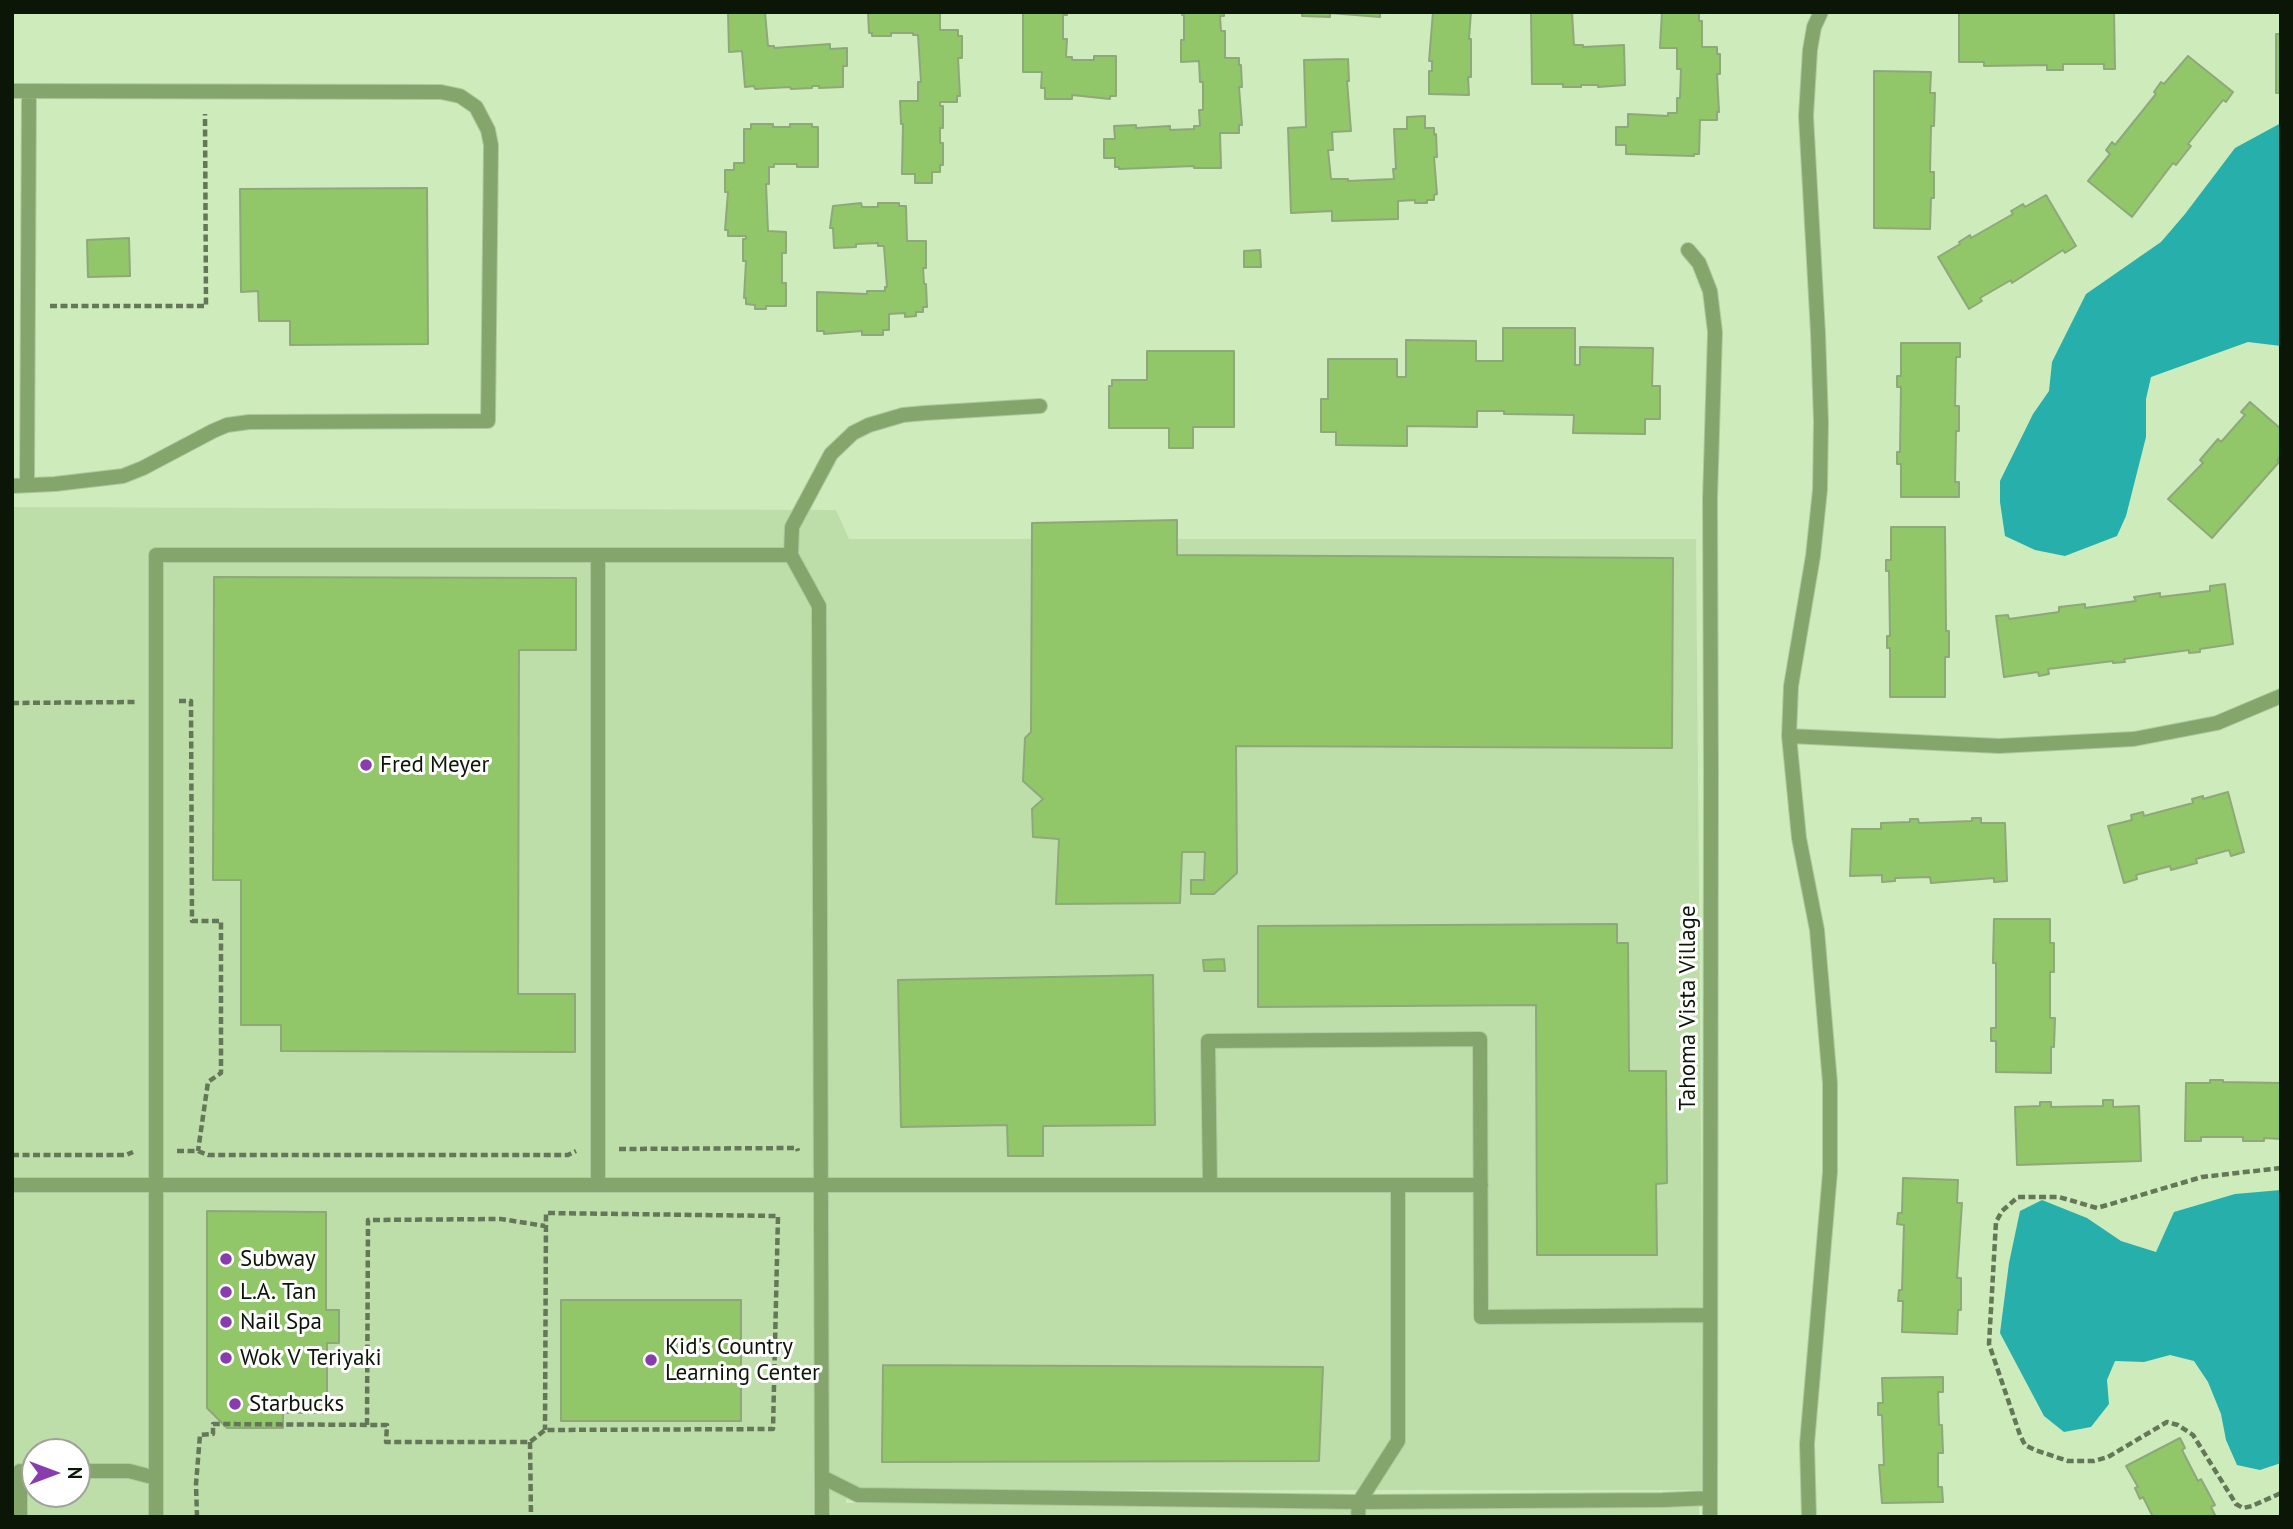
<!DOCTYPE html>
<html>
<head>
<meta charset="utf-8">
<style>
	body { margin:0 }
	#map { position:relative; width:2293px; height:1529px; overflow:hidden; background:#ceebbb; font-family:"PT Sans",sans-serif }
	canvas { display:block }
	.frame { position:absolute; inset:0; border:14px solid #0c1606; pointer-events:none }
	.north { position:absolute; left:21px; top:1438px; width:70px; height:70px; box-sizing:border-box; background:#fff; border:2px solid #9ea29b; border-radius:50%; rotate:90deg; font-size:19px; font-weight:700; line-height:28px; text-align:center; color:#0c1606 }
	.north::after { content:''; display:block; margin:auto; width:24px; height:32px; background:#883cad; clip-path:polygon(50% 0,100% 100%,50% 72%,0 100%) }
</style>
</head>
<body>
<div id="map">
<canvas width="2293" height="1529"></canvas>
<div class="frame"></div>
<div class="north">N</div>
</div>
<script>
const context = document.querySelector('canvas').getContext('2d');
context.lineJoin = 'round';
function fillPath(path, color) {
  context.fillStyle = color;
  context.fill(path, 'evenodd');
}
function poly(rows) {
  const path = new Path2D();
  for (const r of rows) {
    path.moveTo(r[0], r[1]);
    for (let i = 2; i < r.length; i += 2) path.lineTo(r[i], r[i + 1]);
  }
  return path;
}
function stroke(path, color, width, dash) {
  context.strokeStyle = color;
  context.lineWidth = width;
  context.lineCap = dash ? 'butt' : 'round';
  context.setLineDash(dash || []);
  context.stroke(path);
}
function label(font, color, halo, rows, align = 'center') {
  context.font = font + ' "PT Sans",sans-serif';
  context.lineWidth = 6;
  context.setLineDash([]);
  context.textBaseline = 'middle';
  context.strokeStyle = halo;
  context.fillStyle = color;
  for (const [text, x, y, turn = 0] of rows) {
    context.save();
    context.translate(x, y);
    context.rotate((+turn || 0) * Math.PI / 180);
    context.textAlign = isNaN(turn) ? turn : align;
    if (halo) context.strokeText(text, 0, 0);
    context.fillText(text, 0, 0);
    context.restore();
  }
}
fillPath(poly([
	[12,507,836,510,849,539,1696,539,1704,1490,846,1490,846,1503,1699,1502,1699,1517,12,1517],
	[35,1452,77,1452,77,1494,35,1494]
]), '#bedea9');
fillPath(poly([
	[2281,123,2281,346,2248,342,2151,377,2146,399,2146,437,2126,516,2117,536,2065,556,2035,550,2005,536,2000,502,2000,481,2033,414,2049,391,2052,362,2086,294,2161,242,2185,214,2235,148],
	[2281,1190,2281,1463,2260,1470,2237,1465,2226,1440,2221,1414,2208,1382,2194,1361,2170,1355,2144,1362,2115,1361,2107,1380,2109,1404,2091,1427,2064,1432,2044,1416,2000,1333,2009,1263,2020,1211,2042,1200,2087,1218,2121,1241,2156,1252,2174,1212,2235,1194]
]), '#27afac');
const building = poly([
	[728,12,765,12,768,46,774,46,774,48,830,44,830,49,847,48,847,66,843,66,843,87,819,88,819,86,812,86,812,88,791,89,790,87,755,89,754,86,745,87,742,51,729,52,728,12],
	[868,12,940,12,940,30,958,30,958,36,962,36,962,58,958,58,960,96,957,96,957,102,940,102,940,106,943,106,943,128,940,128,940,143,943,143,943,165,940,165,940,172,932,172,932,183,915,183,915,174,902,174,903,124,901,124,900,101,918,101,918,82,921,82,918,35,913,35,913,33,891,33,891,36,872,36,872,33,869,33,868,12],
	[1023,12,1067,12,1067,15,1063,15,1063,39,1067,39,1066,57,1072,57,1072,60,1094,60,1094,56,1116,56,1116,96,1110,96,1110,99,1072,95,1072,99,1045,99,1045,88,1041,88,1042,72,1023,72,1023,12],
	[1182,12,1224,12,1224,16,1220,16,1221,31,1225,31,1225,58,1239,58,1239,65,1241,65,1242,87,1239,87,1242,125,1239,125,1239,133,1220,133,1221,168,1194,168,1194,166,1119,169,1119,167,1115,167,1115,158,1104,158,1104,139,1115,139,1114,126,1136,125,1136,128,1170,126,1170,130,1194,129,1194,126,1200,126,1199,110,1203,110,1203,82,1200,82,1199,61,1181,62,1181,40,1184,40,1184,15,1182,15,1182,12],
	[1302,12,1380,12,1380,17,1330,13,1330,17,1302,16,1302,12],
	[1433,12,1471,12,1469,39,1471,39,1471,77,1468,77,1469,95,1429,94,1429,71,1432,71,1432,61,1429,61,1433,12],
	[1531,12,1572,12,1574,45,1583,45,1583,47,1624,45,1625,85,1598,87,1598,85,1581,85,1581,87,1563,87,1563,84,1532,84,1531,12],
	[1662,12,1699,12,1699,21,1702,21,1702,47,1717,47,1717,54,1720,54,1720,74,1717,74,1719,112,1717,112,1717,120,1700,120,1699,154,1694,154,1694,156,1626,154,1626,145,1616,145,1616,127,1628,127,1628,114,1668,116,1668,113,1677,113,1677,98,1680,98,1681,69,1677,69,1677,48,1660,48,1662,12],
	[1959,12,2114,12,2115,69,2104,69,2104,64,2063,64,2063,70,2047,70,2047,65,1984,66,1984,62,1959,62,1959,12],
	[2276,34,2281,34,2281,93,2276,93,2276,34],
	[2188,56,2233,92,2226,102,2223,100,2188,144,2191,146,2176,165,2173,163,2132,217,2088,181,2110,154,2106,150,2112,142,2115,145,2156,94,2154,92,2161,82,2164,84,2188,56],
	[1348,59,1349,81,1347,81,1351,131,1332,132,1333,150,1328,150,1331,179,1348,179,1348,181,1394,179,1393,169,1396,169,1394,129,1407,129,1407,117,1425,116,1425,128,1434,128,1434,135,1436,134,1437,157,1434,157,1437,194,1434,195,1434,200,1427,200,1427,203,1415,203,1415,200,1398,201,1398,219,1332,221,1332,211,1291,213,1288,128,1306,127,1304,60,1348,59],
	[1874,71,1931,72,1930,93,1935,93,1934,126,1931,126,1930,172,1934,172,1934,198,1931,198,1930,229,1874,228,1874,71],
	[751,124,773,124,773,127,790,127,790,124,812,124,812,127,818,127,818,167,797,167,797,164,774,164,774,167,769,167,769,184,766,184,768,231,786,232,786,253,782,253,782,283,786,283,786,306,766,306,766,309,755,309,755,305,746,304,746,298,744,298,746,261,743,261,743,239,746,239,746,236,728,236,728,230,725,230,728,192,725,192,725,170,734,170,734,163,744,163,744,129,751,129,751,124],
	[427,188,428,344,290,345,290,321,259,321,258,291,241,292,240,189,427,188],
	[2046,195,2076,246,2065,253,2063,250,2012,283,2011,280,1980,298,1982,301,1969,309,1938,257,1960,244,1959,242,1970,235,1971,238,2013,214,2011,211,2023,204,2025,207,2046,195],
	[861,203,862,207,878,207,878,203,899,203,899,206,906,206,907,241,926,241,926,268,923,268,924,284,926,284,927,307,923,307,923,312,916,312,916,316,905,317,905,313,889,314,889,330,883,330,883,335,862,335,862,331,824,334,824,331,817,331,817,292,867,294,867,291,885,291,885,287,887,287,884,246,878,246,878,243,856,244,856,247,834,248,833,228,830,228,833,206,861,203],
	[129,238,130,276,88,277,87,240,129,238],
	[1260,250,1261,267,1244,267,1244,251,1260,250],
	[1503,328,1575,328,1575,365,1580,365,1580,347,1653,348,1652,386,1660,386,1660,419,1645,419,1645,434,1573,433,1574,415,1504,414,1504,411,1477,411,1477,427,1407,426,1407,446,1336,445,1336,432,1321,432,1321,399,1328,399,1328,359,1397,359,1397,377,1406,377,1406,340,1476,341,1476,361,1503,361,1503,328],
	[1901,343,1960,343,1960,357,1956,357,1955,406,1959,406,1959,431,1956,431,1955,482,1959,482,1959,497,1901,497,1901,464,1897,464,1897,452,1900,452,1901,387,1897,387,1897,376,1901,376,1901,343],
	[1147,351,1234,351,1234,427,1193,427,1193,448,1169,448,1169,428,1109,428,1109,386,1112,386,1112,380,1147,380,1147,351],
	[2250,402,2281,429,2281,456,2277,460,2279,462,2212,538,2168,499,2203,463,2200,460,2218,439,2221,442,2245,415,2241,412,2250,402],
	[1177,520,1177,555,1673,558,1672,748,1236,746,1237,873,1214,894,1191,894,1191,880,1204,880,1205,852,1182,852,1180,903,1056,904,1059,839,1033,837,1032,809,1043,799,1023,781,1025,738,1031,732,1032,523,1177,520],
	[1891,527,1945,527,1946,631,1949,631,1949,657,1945,657,1945,697,1890,697,1890,648,1887,648,1887,636,1890,636,1889,571,1886,571,1886,560,1891,560,1891,527],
	[214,577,576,578,576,650,519,650,518,994,575,994,575,1052,281,1051,281,1025,241,1025,241,880,213,880,214,577],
	[2225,584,2233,644,2200,649,2200,652,2189,653,2189,650,2124,659,2125,662,2113,663,2113,661,2048,669,2049,674,2039,676,2038,672,2004,677,1996,616,2008,615,2009,619,2059,612,2059,607,2085,604,2085,608,2136,601,2134,597,2160,593,2160,597,2210,591,2210,586,2225,584],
	[2228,792,2244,852,2231,856,2229,850,2196,859,2197,863,2171,870,2170,866,2136,875,2137,879,2124,883,2108,826,2132,820,2131,815,2143,812,2144,816,2193,803,2192,799,2203,796,2203,799,2228,792],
	[1972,818,1981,818,1981,823,2005,823,2007,881,1994,882,1994,878,1931,883,1930,877,1895,878,1895,881,1882,882,1882,875,1850,876,1852,829,1881,829,1881,823,1910,822,1910,819,1918,819,1919,823,1972,821,1972,818],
	[1994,919,2050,919,2050,943,2054,943,2054,972,2050,972,2050,1018,2055,1018,2054,1047,2051,1047,2051,1073,1996,1072,1996,1041,1991,1041,1991,1028,1996,1028,1996,963,1993,963,1994,919],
	[1617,924,1617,943,1628,943,1629,1071,1666,1071,1667,1183,1656,1184,1657,1255,1537,1255,1536,1005,1258,1007,1258,926,1617,924],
	[1224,959,1225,971,1204,971,1203,960,1224,959],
	[1153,975,1155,1125,1043,1126,1043,1156,1008,1156,1007,1125,901,1127,898,980,1153,975],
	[2210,1080,2223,1080,2223,1082,2281,1083,2281,1139,2264,1138,2264,1141,2243,1141,2243,1137,2201,1137,2201,1141,2185,1141,2186,1083,2210,1083,2210,1080],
	[2103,1100,2113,1100,2113,1107,2139,1106,2141,1161,2017,1165,2015,1107,2040,1106,2040,1102,2051,1102,2051,1107,2103,1106,2103,1100],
	[1903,1178,1958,1180,1957,1203,1962,1203,1957,1278,1961,1278,1961,1310,1958,1310,1957,1334,1902,1332,1903,1301,1898,1301,1899,1290,1902,1290,1904,1225,1897,1224,1898,1213,1902,1213,1903,1178],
	[207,1211,326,1212,326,1310,339,1310,339,1343,327,1343,327,1413,283,1413,283,1428,227,1428,207,1408,207,1211],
	[561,1300,741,1300,741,1421,561,1421,561,1300],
	[883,1365,1323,1367,1319,1461,882,1462,883,1365],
	[1943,1377,1943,1392,1938,1392,1939,1425,1942,1425,1943,1453,1938,1453,1938,1487,1942,1487,1943,1502,1882,1503,1879,1465,1884,1465,1882,1415,1878,1415,1878,1403,1883,1403,1882,1378,1943,1377],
	[2180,1438,2185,1448,2182,1450,2198,1481,2201,1479,2215,1505,2211,1507,2216,1517,2153,1517,2143,1497,2140,1499,2135,1488,2138,1487,2126,1466,2180,1438]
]);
fillPath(building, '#92c769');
stroke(building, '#8ea87b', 2);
const service = poly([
	[12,91,441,92,460,96,476,107,488,130,491,145,488,421,249,422,227,425,213,431,143,468,123,476,55,484,12,486],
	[1688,250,1699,263,1710,291,1715,332,1710,499,1711,772,1710,1517],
	[27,485,29,91],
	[1789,736,1999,746,2134,739,2217,723,2281,696],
	[12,1185,1481,1185],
	[598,1185,598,555],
	[1210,1185,1208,1041,1480,1039,1481,1317,1710,1315],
	[20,1471,20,1517],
	[77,1471,129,1471,156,1478],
	[822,1477,858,1495,1359,1502,1663,1500,1710,1498],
	[156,1517,156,555,791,555],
	[822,1517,819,606,791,555,792,527,831,454,853,433,869,425,903,415,925,413,1040,406],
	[1358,1517,1359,1502,1398,1441,1398,1185],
	[1809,1517,1807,1444,1830,1172,1830,1083,1817,930,1799,838,1789,736,1791,686,1813,556,1820,490,1821,422,1818,333,1806,116,1810,50,1814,27,1821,12]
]);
stroke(service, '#afc99e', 16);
stroke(poly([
	[50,306,206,306,205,114],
	[179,701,191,701,192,921,221,921,221,1073,208,1082,198,1151],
	[12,703,135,702],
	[619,1149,797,1148,798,1151],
	[177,1151,198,1151,208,1155,568,1155,576,1151],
	[12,1155,126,1155,133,1152],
	[2281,1168,2202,1177,2097,1208,2059,1197,2018,1197,2002,1211,1996,1222,1989,1344,2020,1435,2025,1445,2035,1450,2068,1461,2094,1461,2108,1457,2167,1422,2178,1425,2193,1435,2236,1504,2243,1508,2252,1506,2281,1493],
	[367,1425,368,1220,501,1219,545,1226],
	[530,1442,531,1517],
	[197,1517,196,1484,200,1435,213,1434,213,1424,387,1425,386,1442,530,1442,545,1430,773,1429,778,1216,546,1213,545,1430]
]), '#647758', 4.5, [7, 3.5]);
stroke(service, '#84a66c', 14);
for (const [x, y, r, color] of [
	[366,765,7,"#883cad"],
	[226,1259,7,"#883cad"],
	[226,1292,7,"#883cad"],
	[226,1322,7,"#883cad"],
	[226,1358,7,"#883cad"],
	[651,1360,7,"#883cad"],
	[235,1404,7,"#883cad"]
]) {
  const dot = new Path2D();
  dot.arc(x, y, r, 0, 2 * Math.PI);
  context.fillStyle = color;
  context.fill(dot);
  stroke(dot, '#fff', 2.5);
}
label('23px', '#0c1606', '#fff', [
	["Fred Meyer",380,765],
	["Subway",240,1259],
	["L.A. Tan",240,1292],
	["Nail Spa",240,1322],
	["Kid's Country",665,1347],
	["Learning Center",665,1373],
	["Wok V Teriyaki",240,1358],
	["Starbucks",249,1404]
], 'left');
label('23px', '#0c1606', '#fff', [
	["Tahoma Vista Village",1688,1008,-90]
]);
</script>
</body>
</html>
